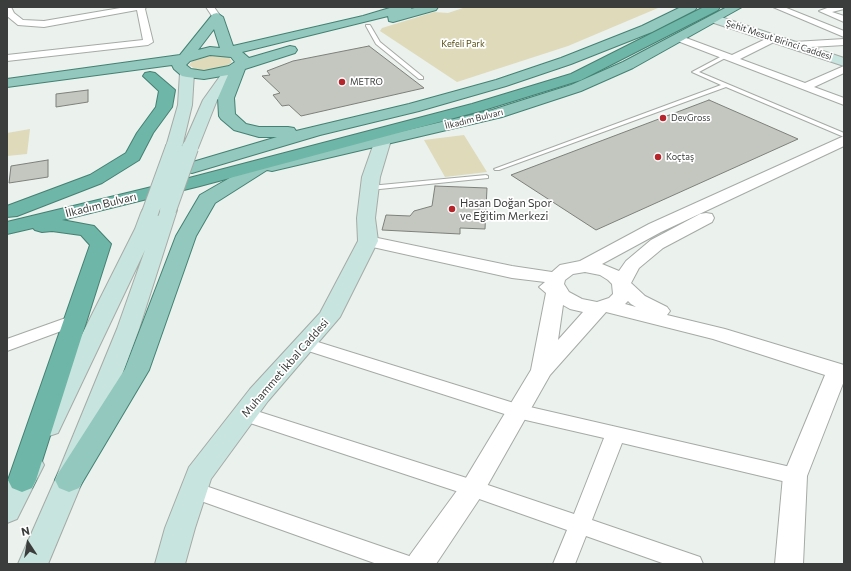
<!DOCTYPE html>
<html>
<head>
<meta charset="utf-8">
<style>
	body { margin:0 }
	#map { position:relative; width:851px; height:571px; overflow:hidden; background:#ebf1ec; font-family:Commissioner,sans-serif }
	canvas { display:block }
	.frame { position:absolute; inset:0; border:8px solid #3a3d3b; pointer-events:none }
	.north { position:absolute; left:8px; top:523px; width:40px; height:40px; -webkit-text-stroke:3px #fff; paint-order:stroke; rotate:348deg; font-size:11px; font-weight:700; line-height:16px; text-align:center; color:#3a3d3b }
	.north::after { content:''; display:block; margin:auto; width:14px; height:18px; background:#3a3d3b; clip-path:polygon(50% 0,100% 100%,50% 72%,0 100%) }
</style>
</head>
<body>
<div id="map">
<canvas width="851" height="571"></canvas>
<div class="frame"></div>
<div class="north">N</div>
</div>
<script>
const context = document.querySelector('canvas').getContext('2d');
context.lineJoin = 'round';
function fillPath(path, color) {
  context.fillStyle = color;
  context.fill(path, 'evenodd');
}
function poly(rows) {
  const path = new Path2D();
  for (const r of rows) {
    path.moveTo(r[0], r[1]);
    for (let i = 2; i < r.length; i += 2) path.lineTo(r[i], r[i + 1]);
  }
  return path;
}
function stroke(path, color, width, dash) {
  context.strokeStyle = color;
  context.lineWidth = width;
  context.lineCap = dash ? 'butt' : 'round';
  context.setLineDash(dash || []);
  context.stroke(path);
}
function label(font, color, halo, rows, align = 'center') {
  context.font = font + ' Commissioner,sans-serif';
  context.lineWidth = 3.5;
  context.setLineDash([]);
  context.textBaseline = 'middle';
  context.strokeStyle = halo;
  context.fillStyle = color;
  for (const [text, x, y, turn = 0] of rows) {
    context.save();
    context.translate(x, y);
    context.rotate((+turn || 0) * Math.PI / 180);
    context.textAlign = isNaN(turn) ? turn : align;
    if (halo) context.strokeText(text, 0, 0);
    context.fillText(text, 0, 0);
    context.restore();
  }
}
fillPath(poly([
	[466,7,657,7,658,8,568,46,457,82,380,31,382,28,434,12,448,13],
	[212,54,229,57,232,62,226,67,207,71,195,69,189,65,194,59],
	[30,129,27,154,7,156,7,133],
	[464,135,487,172,445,177,424,140]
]), '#dedaba');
const building = poly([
	[369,46,424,88,301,116,289,105,282,106,273,95,280,93,262,76,270,75,267,71,293,61,369,46],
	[88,90,88,102,56,107,56,94,88,90],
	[709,100,798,139,596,230,511,175,709,100],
	[48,160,48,177,9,183,11,166,48,160],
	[435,186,487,188,485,229,460,228,460,234,382,230,386,215,410,216,414,211,432,206,435,186]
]);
fillPath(building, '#c4c6c0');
stroke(building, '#7e807b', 1);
const service = poly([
	[366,25,370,25,380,42,423,77,423,79,419,79,376,44,366,26,366,25],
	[724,55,729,56,699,72,844,133,844,137,726,87,499,170,495,170,494,169,721,85,692,72,724,55],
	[486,175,488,176,488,178,370,190,367,188,370,186,486,175]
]);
const minor = poly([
	[7,7,11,7,14,13,23,20,44,21,126,7,146,7,145,9,153,42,148,45,7,61,7,55,143,40,137,10,44,27,18,25,7,16,7,7],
	[206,7,214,7,221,17,220,19,214,19,206,7],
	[773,7,784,7,844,31,844,37,773,7],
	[830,7,844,7,844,9,832,12,844,16,844,22,819,11,830,7],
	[678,35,732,55,772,36,778,36,778,40,740,59,805,83,844,66,844,73,814,87,844,98,844,105,675,40,675,36,678,35],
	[844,39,844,45,794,48,789,45,794,42,844,39],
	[77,314,83,315,85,319,83,323,7,351,7,339,77,314],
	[305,338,517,404,795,468,802,470,805,476,802,482,795,484,622,443,592,520,700,557,703,564,665,564,586,536,575,564,553,564,567,530,468,495,238,419,235,414,238,409,244,407,473,480,574,514,604,438,517,418,299,348,297,344,299,340,305,338],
	[194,482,412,557,415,564,377,564,187,496,184,490,187,484,194,482]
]);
const tertiary = poly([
	[844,136,844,146,661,232,602,264,619,271,626,261,651,240,700,214,706,213,712,214,714,218,712,222,663,248,639,268,631,283,645,296,667,307,670,311,667,315,725,329,844,365,844,381,807,476,803,564,775,564,783,476,825,375,713,339,606,312,550,375,482,495,436,564,406,564,410,555,464,481,531,370,546,293,539,287,545,282,512,278,368,246,362,245,359,241,362,237,368,236,512,266,552,272,560,265,580,261,649,224,844,136],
	[585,272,600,275,608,280,612,284,613,294,609,298,597,302,582,299,569,292,564,284,565,280,573,274,585,272],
	[628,301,631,304,636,307,625,304,628,301],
	[563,305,570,309,583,312,558,340,563,305]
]);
const secondary = poly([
	[715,15,844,58,844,66,711,22,709,19,715,15],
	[239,62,244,63,246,66,233,78,217,100,198,148,196,151,190,153,184,151,182,148,203,100,223,72,234,63,239,62],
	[187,69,192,70,194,73,192,105,182,147,180,150,174,152,168,150,166,147,178,105,180,73,182,70,187,69],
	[383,135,389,137,391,140,380,177,375,218,378,241,340,317,268,401,211,479,195,528,185,564,155,564,165,528,189,467,250,389,320,313,358,241,357,218,362,177,375,140,377,137,383,135],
	[168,204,175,206,177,210,139,329,83,480,48,564,18,564,55,480,117,329,145,250,58,433,49,436,40,433,36,426,135,229,141,213,143,209,150,207,157,209,158,211,161,206,168,204],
	[30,454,40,457,44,465,17,519,7,523,7,483,20,457,30,454]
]);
const primary = poly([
	[393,7,412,7,411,9,418,7,438,7,436,10,393,22,389,21,388,16,242,52,249,58,290,46,295,47,297,50,295,53,245,69,234,98,235,114,246,124,259,127,288,127,294,128,296,131,409,104,496,80,561,58,642,26,681,7,697,7,695,10,652,32,571,64,506,86,419,111,320,135,192,173,186,172,183,168,186,164,277,137,259,137,234,130,221,119,219,116,218,98,228,75,204,79,187,77,182,76,174,69,172,65,7,87,7,79,180,55,213,14,217,13,223,17,233,46,363,16,393,7],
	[214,29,220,48,210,47,198,50,214,29],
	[210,55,231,57,235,62,229,66,204,71,191,69,186,65,190,61,210,55],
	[727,7,742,7,633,68,581,91,502,117,272,171,267,170,215,203,196,236,149,370,79,488,69,492,59,488,55,480,59,472,125,369,176,236,200,195,254,164,265,164,492,110,571,85,623,62,727,7]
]);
const trunk = poly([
	[704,7,720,7,718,10,581,80,484,110,200,186,62,220,94,226,111,244,36,480,32,488,22,492,12,488,8,480,90,245,81,235,52,231,42,232,35,230,33,228,7,234,7,222,189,178,472,104,571,74,704,7],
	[150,72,155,73,175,90,172,107,153,133,139,160,102,183,17,216,7,217,7,206,90,175,126,153,137,133,156,107,159,91,143,76,145,73,150,72]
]);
stroke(service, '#a5aaa6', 2);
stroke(minor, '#a5aaa6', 2);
stroke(tertiary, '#a5aaa6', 2);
stroke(secondary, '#a5aaa6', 2);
stroke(primary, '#448073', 2);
stroke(trunk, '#448073', 2);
fillPath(service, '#fff');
fillPath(minor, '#fff');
fillPath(tertiary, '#fff');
fillPath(secondary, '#c8e4de');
fillPath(primary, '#92c8bd');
fillPath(trunk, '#6eb6a7');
const secondaryBridge = poly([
	[168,210,190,148],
	[150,213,174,147]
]);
stroke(secondaryBridge, '#a5aaa6', 18, []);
stroke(secondaryBridge, '#c8e4de', 16);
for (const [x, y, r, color] of [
	[342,82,4,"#b5252c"],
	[663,118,4,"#b5252c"],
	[658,157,4,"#b5252c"],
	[452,209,4,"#b5252c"]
]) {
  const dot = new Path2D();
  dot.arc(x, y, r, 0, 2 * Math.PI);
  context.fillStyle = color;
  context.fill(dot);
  stroke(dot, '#fff', 1.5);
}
label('9px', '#3a3d3b', '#fff', [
	["Şehit Mesut Birinci Caddesi",779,40,18],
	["İlkadım Bulvarı",474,119,-14]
]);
label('9px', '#595017', '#fff', [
	["Kefeli Park",463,44]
]);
label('9px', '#3a3d3b', '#fff', [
	["METRO",350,82],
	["DevGross",671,118],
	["Koçtaş",666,157]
], 'left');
label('11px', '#3a3d3b', '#fff', [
	["Hasan Doğan Spor",460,203],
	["ve Eğitim Merkezi",460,216]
], 'left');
label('11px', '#3a3d3b', '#fff', [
	["İlkadım Bulvarı",101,205,-14],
	["Muhammet İkbal Caddesi",285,368,-49]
]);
</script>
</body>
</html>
